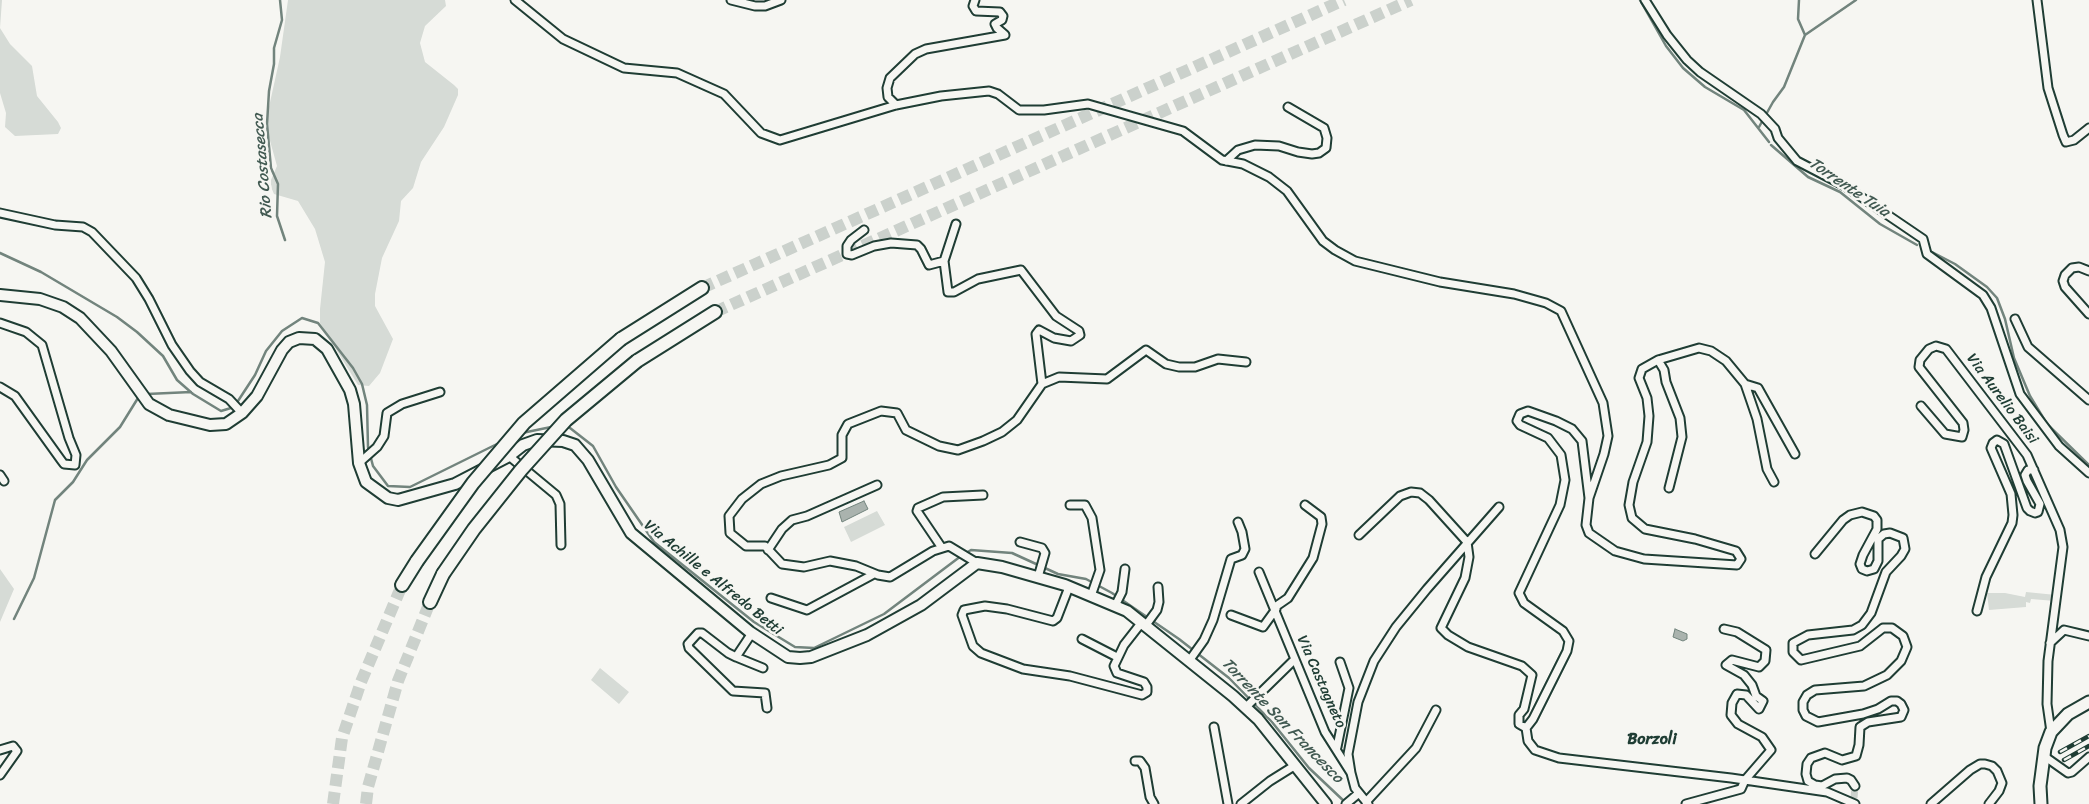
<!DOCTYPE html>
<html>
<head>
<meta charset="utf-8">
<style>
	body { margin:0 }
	canvas { display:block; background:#f6f6f2 }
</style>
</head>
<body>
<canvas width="2089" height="804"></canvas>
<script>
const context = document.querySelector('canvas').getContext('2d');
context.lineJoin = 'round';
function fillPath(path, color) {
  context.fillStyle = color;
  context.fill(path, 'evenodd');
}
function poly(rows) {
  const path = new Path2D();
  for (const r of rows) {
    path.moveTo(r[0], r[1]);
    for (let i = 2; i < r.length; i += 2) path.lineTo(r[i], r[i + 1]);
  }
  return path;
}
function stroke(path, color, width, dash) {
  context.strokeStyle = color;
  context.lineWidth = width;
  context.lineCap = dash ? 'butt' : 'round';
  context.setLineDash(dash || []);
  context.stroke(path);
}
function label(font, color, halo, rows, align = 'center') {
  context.font = font + ' Sriracha,sans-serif';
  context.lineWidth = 5;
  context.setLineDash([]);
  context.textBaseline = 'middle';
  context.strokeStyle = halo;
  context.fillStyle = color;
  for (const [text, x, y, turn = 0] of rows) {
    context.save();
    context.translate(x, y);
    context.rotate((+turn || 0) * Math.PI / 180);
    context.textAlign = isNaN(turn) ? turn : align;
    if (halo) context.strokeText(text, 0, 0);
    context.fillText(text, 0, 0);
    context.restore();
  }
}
fillPath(poly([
	[0,0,2,0,0,28,10,44,32,66,37,96,58,122,61,128,58,134,15,136,5,127,6,113,0,93],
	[288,0,445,0,446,6,425,26,420,43,425,62,454,85,458,89,458,95,444,127,421,162,413,188,401,201,399,221,382,258,375,294,375,306,393,339,380,373,369,386,358,385,320,323,320,309,325,262,315,229,298,201,274,194,271,187,271,180,277,166,267,130,267,116,280,57],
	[877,511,885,525,851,542,844,527],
	[0,569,14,589,0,622],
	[2026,592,2056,595,2055,601,2031,599,2030,603,2026,602,2026,607,1989,610,1987,593,2005,593,2025,597],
	[600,668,629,692,619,704,591,680]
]), '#d6dbd6');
const water = poly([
	[864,501,868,509,842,522,839,512,864,501],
	[1675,629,1687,634,1687,639,1683,641,1673,637,1675,629]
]);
fillPath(water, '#aab3ae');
stroke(water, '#72847d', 1);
stroke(poly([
	[280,0,282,20,274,48,274,64,269,91,267,124,271,168,278,184,277,216,285,240],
	[1640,0,1666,46,1683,68,1705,87,1744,110,1769,142],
	[1799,0,1798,19,1805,35],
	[1759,127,1773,102,1784,87,1805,35,1856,0],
	[1771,145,1808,177,1840,192,1880,224,1917,245],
	[1930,251,1955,264,1987,287,1997,298,2005,319,2014,358,2030,396,2047,424,2089,465],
	[0,253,41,272,117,317,137,332,163,356,177,380,193,394,221,411,231,408],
	[147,394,191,392],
	[236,404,255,375,266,351,282,331,302,318,318,323,353,368,362,384,367,405,368,447,373,466,388,486,410,487,501,442],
	[566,427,570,428,593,446,616,487,654,542,754,622,795,647,814,648,884,614,961,556],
	[522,433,556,426],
	[966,553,971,550,1012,553,1058,574,1086,579,1112,593,1179,639,1229,678,1272,722,1309,768,1346,803],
	[14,619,34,578,55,500,73,482,87,460,120,427,138,398]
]), '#72847d', 2.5);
stroke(poly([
	[1854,798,1855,786]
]), '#cbd1cc', 7, [7, 3.5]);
stroke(poly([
	[702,288,1344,0],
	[715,312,1411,0],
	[333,804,342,738,361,682,402,585],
	[366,804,368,787,398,681,430,602]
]), '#cbd1cc', 12, [12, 6]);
const street = poly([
	[515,0,563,39,624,68,677,73,724,94,761,133,780,140,896,105,941,96,989,91,998,94,1019,110,1044,110,1088,104,1183,131,1222,160,1243,164,1269,177,1287,191,1323,241,1335,250,1355,261,1440,282,1514,294,1546,303,1561,311,1603,403,1608,436,1604,454,1589,498,1586,525,1589,533,1615,551,1644,559,1737,565,1741,559,1736,551,1695,539,1645,529,1632,518,1629,505,1633,482,1647,442,1649,416,1647,398,1639,378,1642,369,1658,360,1664,370,1666,382,1680,418,1682,437,1669,488],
	[731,0,755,6,765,6,781,0],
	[1645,0,1667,35,1687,60,1700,72,1761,114,1775,129,1778,138,1797,161,1845,186,1923,239,1927,254,1983,295,1991,308,2020,394,2059,446,2089,473],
	[2037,0,2048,88,2063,135,2066,142,2074,140,2089,128],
	[896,105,888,97,887,88,890,78,915,54,926,49,1005,35,997,28,995,24,1002,20,1003,16,1000,12,976,11,973,6,975,0],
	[1226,161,1238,150,1255,145,1279,146,1298,152,1312,154,1319,153,1326,148,1327,138,1324,128,1288,107],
	[0,213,55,225,83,227,92,232,136,278,149,299,172,345,190,371,200,382,229,399,242,413],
	[956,224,944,261,948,292,954,292,978,279,1021,270,1056,316,1079,331,1080,335,1071,341,1054,338,1039,330,1036,334,1042,384],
	[864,230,851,240,847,246,847,254,852,255,874,246,891,243,917,245,921,249,929,265,944,261],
	[2089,271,2079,267,2072,268,2065,275,2063,281,2065,287,2089,314],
	[2015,319,2028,347,2089,400],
	[0,323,26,332,42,345,69,438,76,455,75,465,64,464,61,460,15,396,0,387],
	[1658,360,1699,348,1711,351,1726,361,1745,384,1757,419,1767,469,1774,482],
	[1745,384,1758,388,1795,454],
	[1921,406,1945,434,1962,437,1964,430,1963,423,1919,367,1920,360,1929,349,1936,346,1946,349,2027,455,2060,530,2063,547,2048,661,2047,704,2051,732],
	[509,456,556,495,560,504,561,545],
	[359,463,377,447,384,436,387,413,402,404,440,392],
	[0,475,4,481],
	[1589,498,1582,441,1572,429,1556,421,1528,411,1520,414,1517,421,1520,425,1548,438,1561,455,1565,480,1560,505,1519,593,1524,603,1563,631,1569,641,1567,651,1533,719,1526,728,1528,741,1535,750,1559,758,1731,778,1827,792,1855,804],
	[1070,505,1085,505,1092,518,1100,570,1091,596],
	[1359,535,1400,496,1411,492,1420,493,1429,500,1467,542,1469,557,1465,578,1441,628,1448,635,1468,647,1522,666,1532,675,1524,709,1519,715,1519,724,1526,728],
	[1020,542,1042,548,1045,553,1038,577],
	[942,548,917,511,918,508,943,497,983,495],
	[768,550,782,529,792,520,807,516,877,485],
	[1815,554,1843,520,1850,515,1862,512,1874,516,1877,520,1877,529,1863,555,1860,564,1862,569,1867,571,1874,569,1878,561,1878,539,1884,534,1890,533,1903,538,1905,549,1901,556,1886,572,1871,613,1862,625,1853,630,1808,635,1793,643,1793,652,1801,660,1860,646,1883,628,1892,628,1903,636,1907,647,1901,661,1887,675,1864,686,1815,690,1807,695,1803,702,1803,710,1806,716,1818,722,1863,714,1878,709,1891,701,1897,701,1901,704,1904,710,1901,717,1868,722,1860,727,1859,745,1856,756,1842,760,1825,753,1811,758,1807,764,1806,774,1808,781,1815,785,1822,786,1835,779,1847,778,1851,780,1855,786],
	[977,563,949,546,933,551,890,577,878,575,856,566,830,561,804,567,782,564,765,546,746,546,730,533,729,516,742,499,761,484,781,476,829,465,842,458,842,435,848,424,881,411,897,413,906,430,939,446,958,450,983,441,1002,432,1017,420,1042,384,1059,377,1107,379,1146,350,1166,364,1179,367,1195,367,1218,359,1246,362],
	[1259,572,1325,732,1351,773,1355,788,1368,804],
	[1069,587,1057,618,1053,621,1007,609,985,606,964,610,962,615,973,646,981,653,1023,669,1070,676,1142,695,1147,692,1147,687,1144,682,1117,673,1114,666,1124,645,1142,622],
	[771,598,807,610,874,574],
	[1115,606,1122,592,1125,569],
	[1275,607,1288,598,1313,558,1322,524,1321,517,1305,505],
	[1977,611,1986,577,2012,523,2013,515,2011,494,1991,448,1993,443,1997,440,2004,444,2027,508,2030,511,2035,513,2038,512,2040,504,2027,481,2025,475,2028,470,2034,470],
	[1231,615,1263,627,1276,609],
	[1146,625,1157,610,1159,602,1158,587],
	[752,633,736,657,728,653,702,633,698,633,688,644,689,648,733,691,765,693,767,708],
	[1082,639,1117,657],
	[2050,643,2064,630,2089,636],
	[736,657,763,668],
	[1189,661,1204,640,1213,620,1231,559,1242,555,1245,549,1242,532,1238,522],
	[1245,708,1294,660],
	[1214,727,1228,804],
	[1337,747,1349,688,1340,662],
	[0,750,13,746,17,751,0,775],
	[2044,756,2068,773,2072,772,2089,757],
	[1135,761,1140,761,1145,768,1150,797,1154,804],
	[1351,773,1348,754,1358,702,1374,661,1396,627,1427,589,1499,507],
	[1366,802,1416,748,1436,710],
	[1241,804,1270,781,1294,766],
	[1346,804,1359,793],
	[1686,804,1741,789,1745,780,1771,750,1762,737,1738,724,1731,715,1732,703,1737,694,1746,695,1759,709,1763,701,1756,696,1752,685,1744,675,1726,665,1732,660,1759,667,1765,661,1766,650,1737,632,1724,629],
	[1931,804,1970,770,1980,764,1985,764,1992,766,1997,771,2002,783,1999,791,1989,804]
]);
const secondary = poly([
	[0,295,40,299,63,307,80,318,111,351,149,404,169,415,210,425,226,424,242,413,257,396,282,350,289,342,299,338,315,339,327,349,350,390,354,404,359,463,366,482,388,498,398,500,455,484,509,456,523,445,537,440,563,441,575,445,588,460,631,533,750,632,788,657,800,658,811,657,867,635,921,605,977,563,1002,567,1065,585,1127,611,1233,696,1258,719,1326,804]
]);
const primary = poly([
	[2041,804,2040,786,2045,748,2051,732,2068,714,2089,702]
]);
const highway = poly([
	[621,339,702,288],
	[637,361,715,312],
	[402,585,417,561],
	[430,602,443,574]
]);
stroke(street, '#1f3d34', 11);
stroke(secondary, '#1f3d34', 14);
stroke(primary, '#1f3d34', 15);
stroke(highway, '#1f3d34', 16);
stroke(street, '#f6f6f2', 7);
stroke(secondary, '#f6f6f2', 10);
stroke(primary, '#f6f6f2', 11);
stroke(highway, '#f6f6f2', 12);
const rail = poly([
	[2060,752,2089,736],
	[2064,760,2089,746]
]);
stroke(rail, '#1f3d34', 4.5);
stroke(rail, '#f6f6f2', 2.5, [8]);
const highwayBridge = poly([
	[417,561,473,483,524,423,621,339],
	[443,574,474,529,521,470,566,420,637,361]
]);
stroke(highwayBridge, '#1f3d34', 16, []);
stroke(highwayBridge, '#f6f6f2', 12);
label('15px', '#1f3d34', '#f6f6f2', [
	["Via Aurelio Baisi",2002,399,53],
	["Via Achille e Alfredo Betti",713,578,39],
	["Via Castagneto",1321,682,66]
]);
label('italic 16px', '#425a52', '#f6f6f2', [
	["Rio Costasecca",263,166,-95],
	["Torrente Tuia",1849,188,34],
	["Torrente San Francesco",1282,721,46]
]);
label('bold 16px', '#1f3d34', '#f6f6f2', [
	["Borzoli",1652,740]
]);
</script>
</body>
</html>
